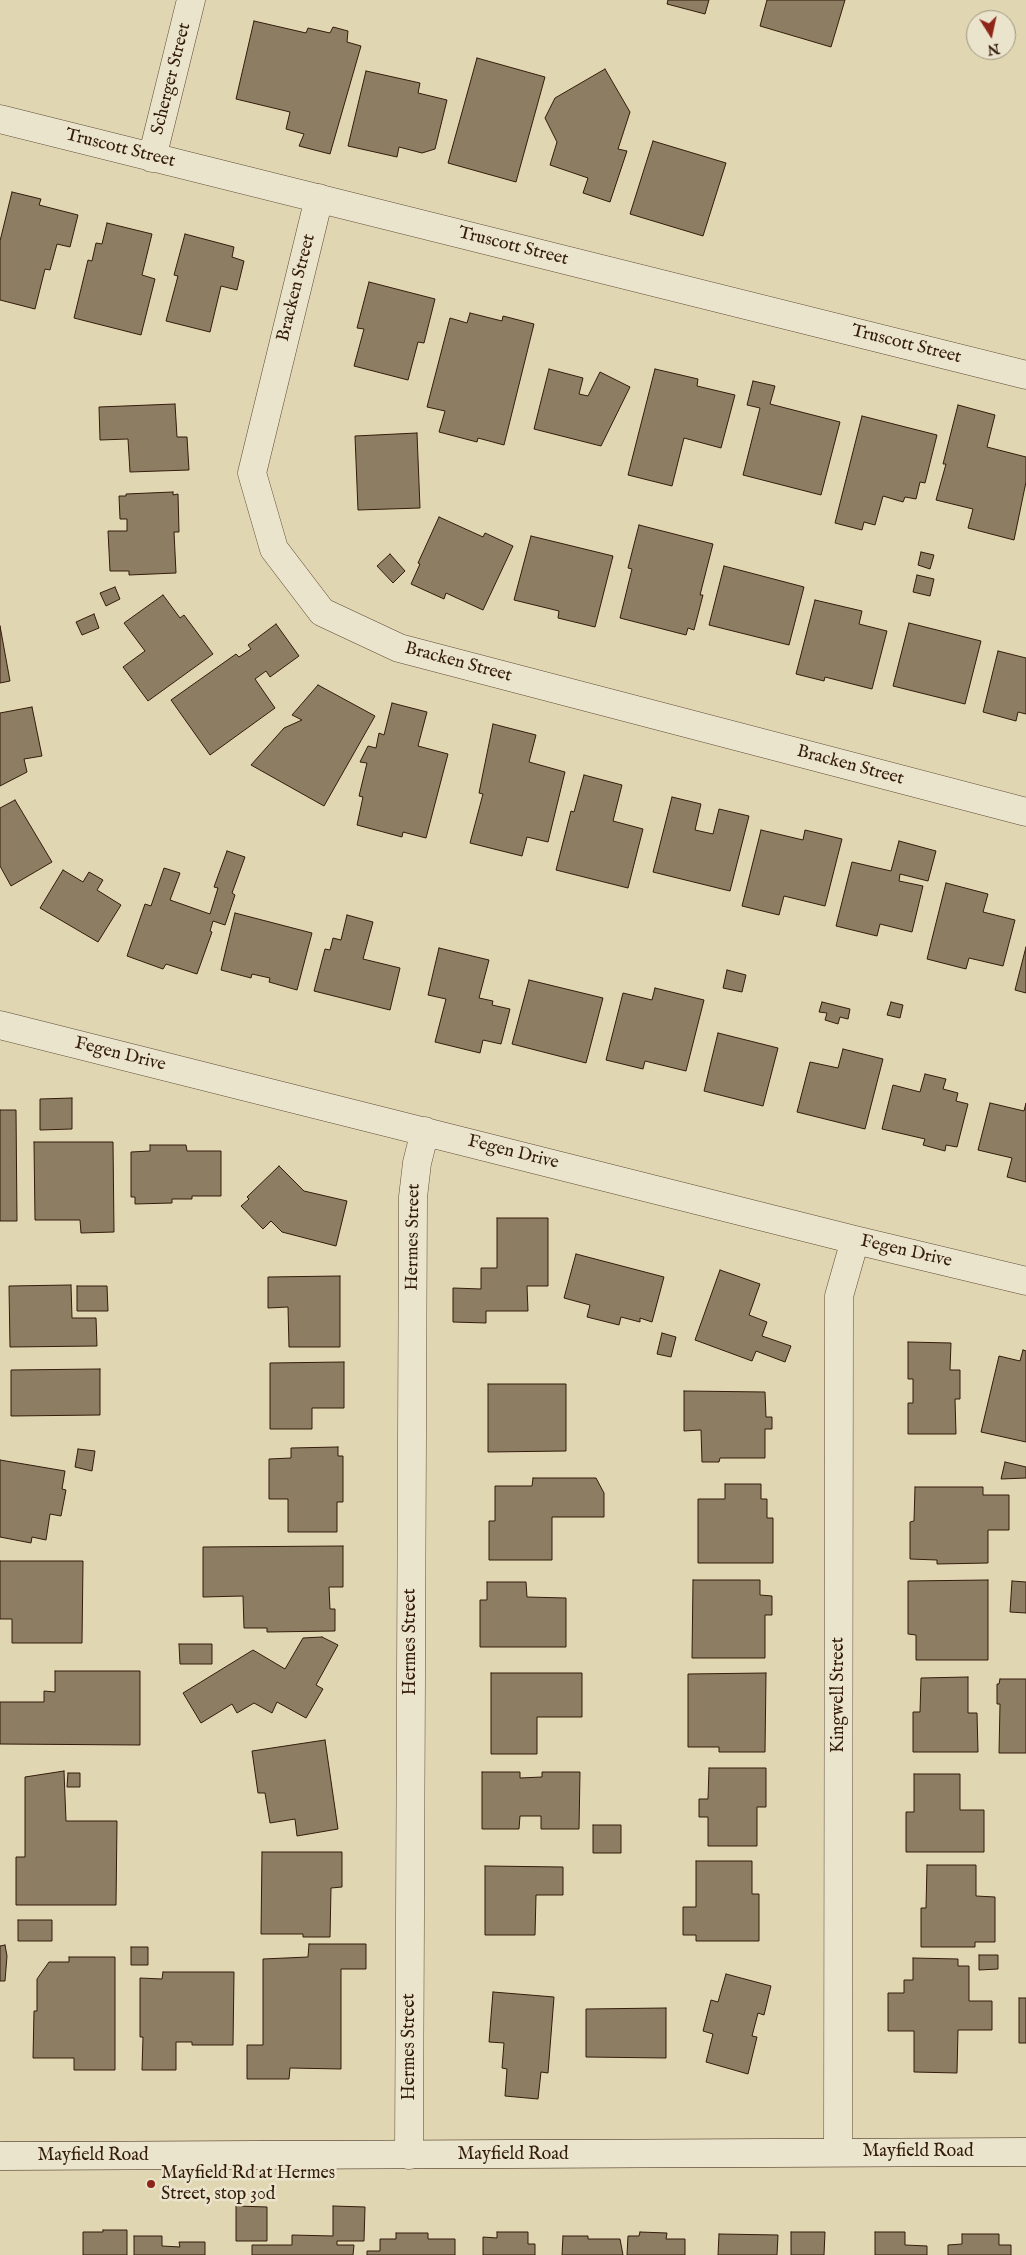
<!DOCTYPE html>
<html>
<head>
<meta charset="utf-8">
<style>
	body { margin:0 }
	#map { position:relative; width:1026px; height:2255px; overflow:hidden; background:#e0d6b2; font-family:"IM FELL English",serif }
	canvas { display:block }
	.north { position:absolute; left:966px; top:10px; width:50px; height:50px; box-sizing:border-box; background:#ebe4cd; border:1px solid #a2947f; border-radius:50%; rotate:170deg; font-size:14px; font-weight:700; line-height:20px; text-align:center; color:#341c0b }
	.north::after { content:''; display:block; margin:auto; width:18px; height:22px; background:#8f2418; clip-path:polygon(50% 0,100% 100%,50% 72%,0 100%) }
</style>
</head>
<body>
<div id="map">
<canvas width="1026" height="2255"></canvas>
<div class="north">N</div>
</div>
<script>
const context = document.querySelector('canvas').getContext('2d');
context.lineJoin = 'round';
function fillPath(path, color) {
  context.fillStyle = color;
  context.fill(path, 'evenodd');
}
function poly(rows) {
  const path = new Path2D();
  for (const r of rows) {
    path.moveTo(r[0], r[1]);
    for (let i = 2; i < r.length; i += 2) path.lineTo(r[i], r[i + 1]);
  }
  return path;
}
function stroke(path, color, width, dash) {
  context.strokeStyle = color;
  context.lineWidth = width;
  context.lineCap = dash ? 'butt' : 'round';
  context.setLineDash(dash || []);
  context.stroke(path);
}
function label(font, color, halo, rows, align = 'center') {
  context.font = font + ' "IM FELL English",serif';
  context.lineWidth = 5;
  context.setLineDash([]);
  context.textBaseline = 'middle';
  context.strokeStyle = halo;
  context.fillStyle = color;
  for (const [text, x, y, turn = 0] of rows) {
    context.save();
    context.translate(x, y);
    context.rotate((+turn || 0) * Math.PI / 180);
    context.textAlign = isNaN(turn) ? turn : align;
    if (halo) context.strokeText(text, 0, 0);
    context.fillText(text, 0, 0);
    context.restore();
  }
}
const building = poly([
	[668,0,709,0,705,14,667,4,668,0],
	[767,0,845,0,831,47,760,26,767,0],
	[254,21,306,33,308,28,330,33,333,27,348,31,347,42,361,46,330,154,299,146,304,134,286,129,290,112,236,99,254,21],
	[477,58,545,77,516,182,448,163,477,58],
	[605,69,630,112,618,149,627,151,610,202,583,193,588,178,550,165,557,142,545,118,555,98,605,69],
	[366,71,420,83,418,93,447,100,435,149,422,153,399,147,397,157,348,146,366,71],
	[653,141,726,163,703,236,630,214,653,141],
	[12,192,41,199,39,205,78,215,70,247,57,244,50,270,45,269,35,309,0,300,0,241,12,192],
	[107,223,152,234,142,275,155,279,141,335,74,318,88,260,92,261,96,243,102,244,107,223],
	[185,234,234,247,232,257,244,261,237,290,221,286,210,332,166,321,178,276,174,275,185,234],
	[369,282,435,299,424,343,418,342,408,380,354,366,364,329,357,328,369,282],
	[470,313,502,321,503,316,534,324,504,445,478,438,477,442,439,432,445,411,427,407,450,318,467,323,470,313],
	[549,369,583,378,579,394,588,396,600,372,630,387,601,446,534,429,549,369],
	[655,369,698,379,697,386,735,395,721,448,684,438,672,486,628,475,655,369],
	[753,381,775,386,770,404,840,422,821,495,743,475,760,408,747,405,753,381],
	[175,404,177,437,187,437,189,470,130,472,128,439,100,440,99,407,175,404],
	[958,405,995,415,987,447,1026,457,1026,482,1014,540,968,528,973,509,936,500,946,464,943,464,958,405],
	[862,416,937,435,925,483,920,482,916,499,905,497,903,502,883,496,875,525,864,522,862,530,835,523,862,416],
	[417,433,420,508,358,510,355,436,417,433],
	[173,492,173,495,178,494,179,532,174,532,176,573,129,575,129,571,110,571,108,531,127,531,127,519,120,519,119,496,126,496,126,494,173,492],
	[439,517,483,537,485,533,513,546,483,610,446,593,444,599,411,584,420,564,418,563,439,517],
	[639,525,713,544,700,595,703,595,694,630,688,628,686,635,620,618,632,569,628,568,639,525],
	[531,536,613,556,595,627,558,618,559,611,514,600,531,536],
	[921,552,934,555,930,569,918,565,921,552],
	[390,554,405,571,393,583,377,566,390,554],
	[724,566,804,587,789,645,709,625,724,566],
	[917,575,934,579,930,596,913,592,917,575],
	[115,587,120,599,106,606,100,593,115,587],
	[163,595,180,618,184,615,213,654,148,701,123,667,145,651,124,623,163,595],
	[815,600,862,611,859,624,887,631,872,689,825,677,824,681,796,674,815,600],
	[94,614,99,628,82,635,76,622,94,614],
	[909,623,981,641,965,704,893,686,909,623],
	[276,624,299,656,270,677,266,671,255,679,275,708,210,755,171,700,236,654,239,657,251,649,248,645,276,624],
	[0,626,10,681,0,683,0,626],
	[998,651,1026,658,1026,714,1018,712,1016,721,983,712,998,651],
	[318,685,375,716,324,806,251,765,284,728,302,720,292,715,318,685],
	[392,703,427,712,418,746,448,754,426,838,403,832,402,837,357,825,363,797,359,796,367,763,360,762,368,746,376,748,379,733,384,735,392,703],
	[32,707,42,756,24,759,27,772,0,786,0,713,32,707],
	[493,724,536,735,529,762,565,772,548,842,527,837,522,856,470,843,483,794,479,793,493,724],
	[584,775,622,785,613,821,643,829,628,888,556,870,571,811,574,812,584,775],
	[672,797,701,804,695,830,713,834,719,809,749,816,730,891,653,872,672,797],
	[15,800,52,862,11,886,0,866,0,808,15,800],
	[761,830,803,840,805,830,842,839,825,906,784,896,779,915,742,906,761,830],
	[899,841,936,851,928,881,900,874,899,881,923,886,912,932,880,924,877,936,836,926,852,862,891,871,899,841],
	[227,851,245,857,232,893,235,895,225,925,213,921,210,931,212,932,197,974,166,964,163,969,127,956,145,904,151,906,164,868,180,873,170,900,210,914,218,888,214,887,227,851],
	[63,870,83,882,89,872,103,880,97,890,121,905,98,942,40,908,63,870],
	[946,883,988,894,983,912,1015,920,1003,966,969,958,966,969,927,959,946,883],
	[235,913,312,933,297,990,269,982,270,978,252,974,251,978,221,970,235,913],
	[347,915,373,922,363,959,400,968,390,1010,314,991,325,949,330,950,333,938,341,940,347,915],
	[1026,947,1026,993,1015,990,1026,947],
	[439,948,489,960,479,998,493,1001,492,1005,510,1009,501,1044,483,1040,480,1053,435,1042,446,999,428,995,439,948],
	[727,970,746,975,742,992,723,988,727,970],
	[529,980,603,998,586,1063,512,1044,529,980],
	[655,988,704,1000,686,1071,645,1061,643,1069,606,1060,623,993,652,1000,655,988],
	[822,1002,850,1009,848,1019,840,1017,838,1024,825,1020,827,1013,819,1012,822,1002],
	[891,1002,903,1005,900,1018,887,1015,891,1002],
	[718,1033,778,1048,763,1106,704,1091,718,1033],
	[843,1049,883,1059,865,1129,797,1112,810,1062,838,1068,843,1049],
	[925,1074,946,1079,943,1089,958,1093,956,1101,968,1104,957,1147,946,1145,945,1151,923,1145,925,1139,882,1129,893,1085,920,1092,925,1074],
	[72,1098,72,1129,40,1130,40,1099,72,1098],
	[990,1103,1024,1111,1026,1103,1026,1182,1007,1177,1012,1158,978,1150,990,1103],
	[0,1110,16,1110,17,1221,0,1221,0,1110],
	[34,1142,113,1142,114,1232,81,1233,80,1220,35,1220,34,1142],
	[150,1145,186,1145,187,1151,221,1151,221,1196,192,1196,192,1199,172,1199,172,1203,135,1204,135,1197,131,1197,131,1152,150,1151,150,1145],
	[279,1166,304,1191,347,1201,336,1246,282,1232,271,1221,263,1229,241,1206,249,1199,247,1197,279,1166],
	[497,1218,548,1218,548,1286,527,1286,528,1311,486,1311,486,1323,453,1322,453,1288,481,1289,481,1268,497,1268,497,1218],
	[576,1254,664,1277,652,1322,640,1318,640,1322,621,1317,619,1325,587,1317,590,1305,564,1298,576,1254],
	[720,1270,760,1284,749,1315,767,1322,762,1336,791,1346,785,1362,756,1351,752,1361,695,1340,720,1270],
	[340,1276,340,1347,289,1347,288,1307,268,1308,268,1277,340,1276],
	[71,1285,72,1318,96,1318,97,1346,10,1347,9,1286,71,1285],
	[77,1286,107,1286,108,1311,77,1311,77,1286],
	[662,1333,676,1337,671,1357,657,1354,662,1333],
	[908,1342,951,1343,950,1370,960,1370,960,1399,955,1399,956,1434,908,1434,908,1403,913,1403,913,1379,908,1379,908,1342],
	[1023,1350,1026,1351,1026,1442,981,1432,999,1356,1020,1361,1023,1350],
	[344,1362,344,1408,312,1408,312,1429,270,1429,270,1363,344,1362],
	[100,1369,100,1415,11,1416,11,1370,100,1369],
	[488,1384,566,1384,566,1451,488,1452,488,1384],
	[684,1391,765,1392,766,1417,772,1417,772,1429,765,1429,765,1458,720,1458,719,1462,702,1462,701,1430,684,1431,684,1391],
	[338,1447,338,1456,343,1456,343,1502,337,1502,337,1532,288,1532,288,1499,269,1499,269,1459,291,1458,291,1448,338,1447],
	[78,1449,95,1451,92,1471,75,1467,78,1449],
	[0,1460,65,1471,62,1489,66,1490,61,1516,50,1514,46,1540,32,1537,31,1543,0,1537,0,1460],
	[1005,1462,1026,1467,1026,1478,1001,1479,1005,1462],
	[533,1478,596,1478,604,1493,604,1517,552,1517,552,1560,489,1560,489,1521,495,1521,495,1486,532,1486,533,1478],
	[725,1484,761,1484,761,1499,767,1499,767,1518,773,1518,773,1563,698,1563,698,1499,725,1499,725,1484],
	[915,1487,983,1487,983,1495,1009,1495,1009,1530,988,1530,988,1563,937,1564,937,1560,910,1559,910,1522,914,1521,915,1487],
	[343,1546,343,1587,329,1587,330,1609,335,1609,335,1631,267,1632,267,1628,244,1628,243,1596,203,1597,203,1547,343,1546],
	[0,1561,83,1561,82,1643,12,1643,12,1619,0,1619,0,1561],
	[693,1580,760,1580,760,1595,772,1596,772,1615,765,1615,765,1658,692,1658,693,1580],
	[988,1580,988,1660,916,1660,916,1635,908,1634,908,1581,988,1580],
	[1012,1581,1026,1582,1026,1613,1010,1612,1012,1581],
	[487,1582,526,1582,527,1597,566,1598,566,1647,480,1647,480,1600,487,1600,487,1582],
	[322,1637,338,1645,316,1685,323,1689,306,1718,277,1702,272,1713,254,1703,237,1713,232,1704,201,1723,183,1693,253,1650,285,1669,303,1638,322,1637],
	[179,1644,212,1644,212,1664,180,1664,179,1644],
	[55,1671,140,1671,140,1745,0,1744,0,1702,44,1702,44,1691,55,1692,55,1671],
	[491,1673,582,1673,582,1717,537,1717,537,1754,491,1754,491,1673],
	[766,1673,765,1752,719,1752,719,1747,688,1747,688,1674,766,1673],
	[968,1677,968,1713,977,1713,978,1752,913,1752,913,1712,920,1712,921,1678,968,1677],
	[1000,1679,1026,1679,1026,1753,999,1753,1000,1704,997,1704,997,1684,999,1684,1000,1679],
	[325,1740,338,1829,297,1836,295,1819,270,1823,265,1793,258,1793,252,1751,325,1740],
	[709,1768,766,1768,766,1807,757,1807,757,1846,708,1846,708,1817,699,1817,699,1799,708,1799,709,1768],
	[64,1771,66,1821,117,1821,116,1905,16,1905,16,1857,25,1857,25,1777,64,1771],
	[482,1772,520,1772,520,1778,542,1777,542,1772,580,1772,579,1829,541,1829,541,1816,520,1816,519,1829,482,1829,482,1772],
	[68,1773,80,1773,80,1787,67,1787,68,1773],
	[914,1774,960,1774,960,1810,984,1810,984,1852,906,1852,906,1812,914,1812,914,1774],
	[593,1825,621,1825,621,1853,593,1853,593,1825],
	[262,1852,342,1852,342,1887,331,1888,330,1937,303,1937,303,1934,261,1934,262,1852],
	[696,1861,752,1861,752,1894,759,1894,759,1941,696,1941,696,1935,683,1935,683,1907,696,1907,696,1861],
	[927,1865,976,1865,976,1896,995,1897,995,1942,975,1942,975,1947,921,1947,921,1908,926,1908,927,1865],
	[485,1866,563,1867,563,1895,536,1895,535,1935,485,1935,485,1866],
	[18,1920,52,1920,52,1941,18,1941,18,1920],
	[309,1944,366,1944,366,1969,341,1969,341,2069,290,2068,289,2079,247,2079,247,2045,263,2045,263,1959,308,1957,309,1944],
	[5,1945,7,1956,5,1981,0,1981,0,1946,5,1945],
	[131,1947,148,1947,148,1965,131,1965,131,1947],
	[979,1955,998,1955,998,1969,979,1970,979,1955],
	[69,1957,115,1957,115,2070,74,2070,74,2058,33,2058,34,2011,37,2011,37,1979,49,1962,69,1962,69,1957],
	[913,1958,958,1959,958,1966,969,1966,969,2001,992,2001,992,2030,958,2030,957,2073,914,2072,914,2031,888,2031,888,1993,904,1993,904,1980,913,1980,913,1958],
	[163,1972,234,1972,233,2045,192,2045,192,2042,176,2042,176,2070,142,2070,143,2037,140,2037,140,1978,162,1979,163,1972],
	[726,1974,771,1986,764,2015,758,2013,752,2036,757,2037,748,2074,706,2062,713,2034,703,2031,711,2000,718,2002,726,1974],
	[493,1992,554,1997,548,2073,541,2072,538,2099,505,2096,507,2069,502,2068,504,2043,489,2042,493,1992],
	[1019,1998,1026,1998,1026,2043,1019,2043,1019,1998],
	[666,2008,666,2058,586,2057,586,2009,666,2008],
	[236,2206,267,2207,267,2241,236,2241,236,2206],
	[333,2206,365,2207,364,2241,337,2241,337,2245,354,2245,353,2255,252,2255,252,2245,292,2245,292,2235,333,2236,333,2206],
	[103,2230,127,2230,127,2255,83,2255,83,2232,103,2232,103,2230],
	[497,2232,528,2232,528,2244,535,2244,535,2255,483,2255,483,2237,497,2238,497,2232],
	[640,2232,667,2233,666,2239,685,2239,685,2255,627,2255,628,2236,639,2236,640,2232],
	[791,2232,825,2232,824,2255,791,2255,791,2232],
	[875,2232,905,2232,905,2245,927,2246,927,2255,875,2255,875,2232],
	[396,2233,428,2233,428,2239,455,2239,455,2255,367,2255,367,2251,380,2251,380,2239,396,2239,396,2233],
	[719,2234,778,2235,777,2255,718,2255,719,2234],
	[962,2234,999,2234,999,2245,1011,2245,1011,2255,948,2255,948,2245,962,2244,962,2234],
	[134,2236,162,2236,162,2246,180,2247,179,2242,205,2242,205,2255,134,2255,134,2236],
	[563,2236,588,2236,588,2239,620,2239,623,2255,562,2255,563,2236]
]);
fillPath(building, '#8d7d62');
stroke(building, '#341c0b', 1);
const street = poly([
	[0,119,1026,375],
	[152,158,191,0],
	[319,198,252,473,274,549,322,612,399,648,1026,812],
	[0,1025,855,1240,1026,1281],
	[838,2152,839,1296,855,1240],
	[409,2155,413,1197,417,1163,425,1131]
]);
const secondary = poly([
	[0,2156,1026,2152]
]);
stroke(street, '#5f4a35', 29);
stroke(secondary, '#341c0b', 29);
stroke(street, '#ebe4cd', 28);
stroke(secondary, '#ebe4cd', 28);
for (const [x, y, r, color] of [
	[151,2184,5,"#8f2418"]
]) {
  const dot = new Path2D();
  dot.arc(x, y, r, 0, 2 * Math.PI);
  context.fillStyle = color;
  context.fill(dot);
  stroke(dot, '#ebe4cd', 2);
}
label('18px', '#341c0b', '#ebe4cd', [
	["Scherger Street",172,79,-76],
	["Truscott Street",120,149,14],
	["Truscott Street",513,247,14],
	["Bracken Street",297,288,-76],
	["Truscott Street",906,345,14],
	["Bracken Street",458,663,15],
	["Bracken Street",850,766,15],
	["Fegen Drive",120,1055,14],
	["Fegen Drive",513,1153,14],
	["Hermes Street",414,1237,-89],
	["Fegen Drive",906,1252,13],
	["Hermes Street",411,1642,-90],
	["Kingwell Street",839,1695,-90],
	["Hermes Street",410,2047,-90],
	["Mayfield Road",918,2152],
	["Mayfield Road",513,2155],
	["Mayfield Road",93,2156]
]);
label('18px', '#341c0b', '#ebe4cd', [
	["Mayfield Rd at Hermes",161,2174],
	["Street, stop 30d",161,2195]
], 'left');
</script>
</body>
</html>
